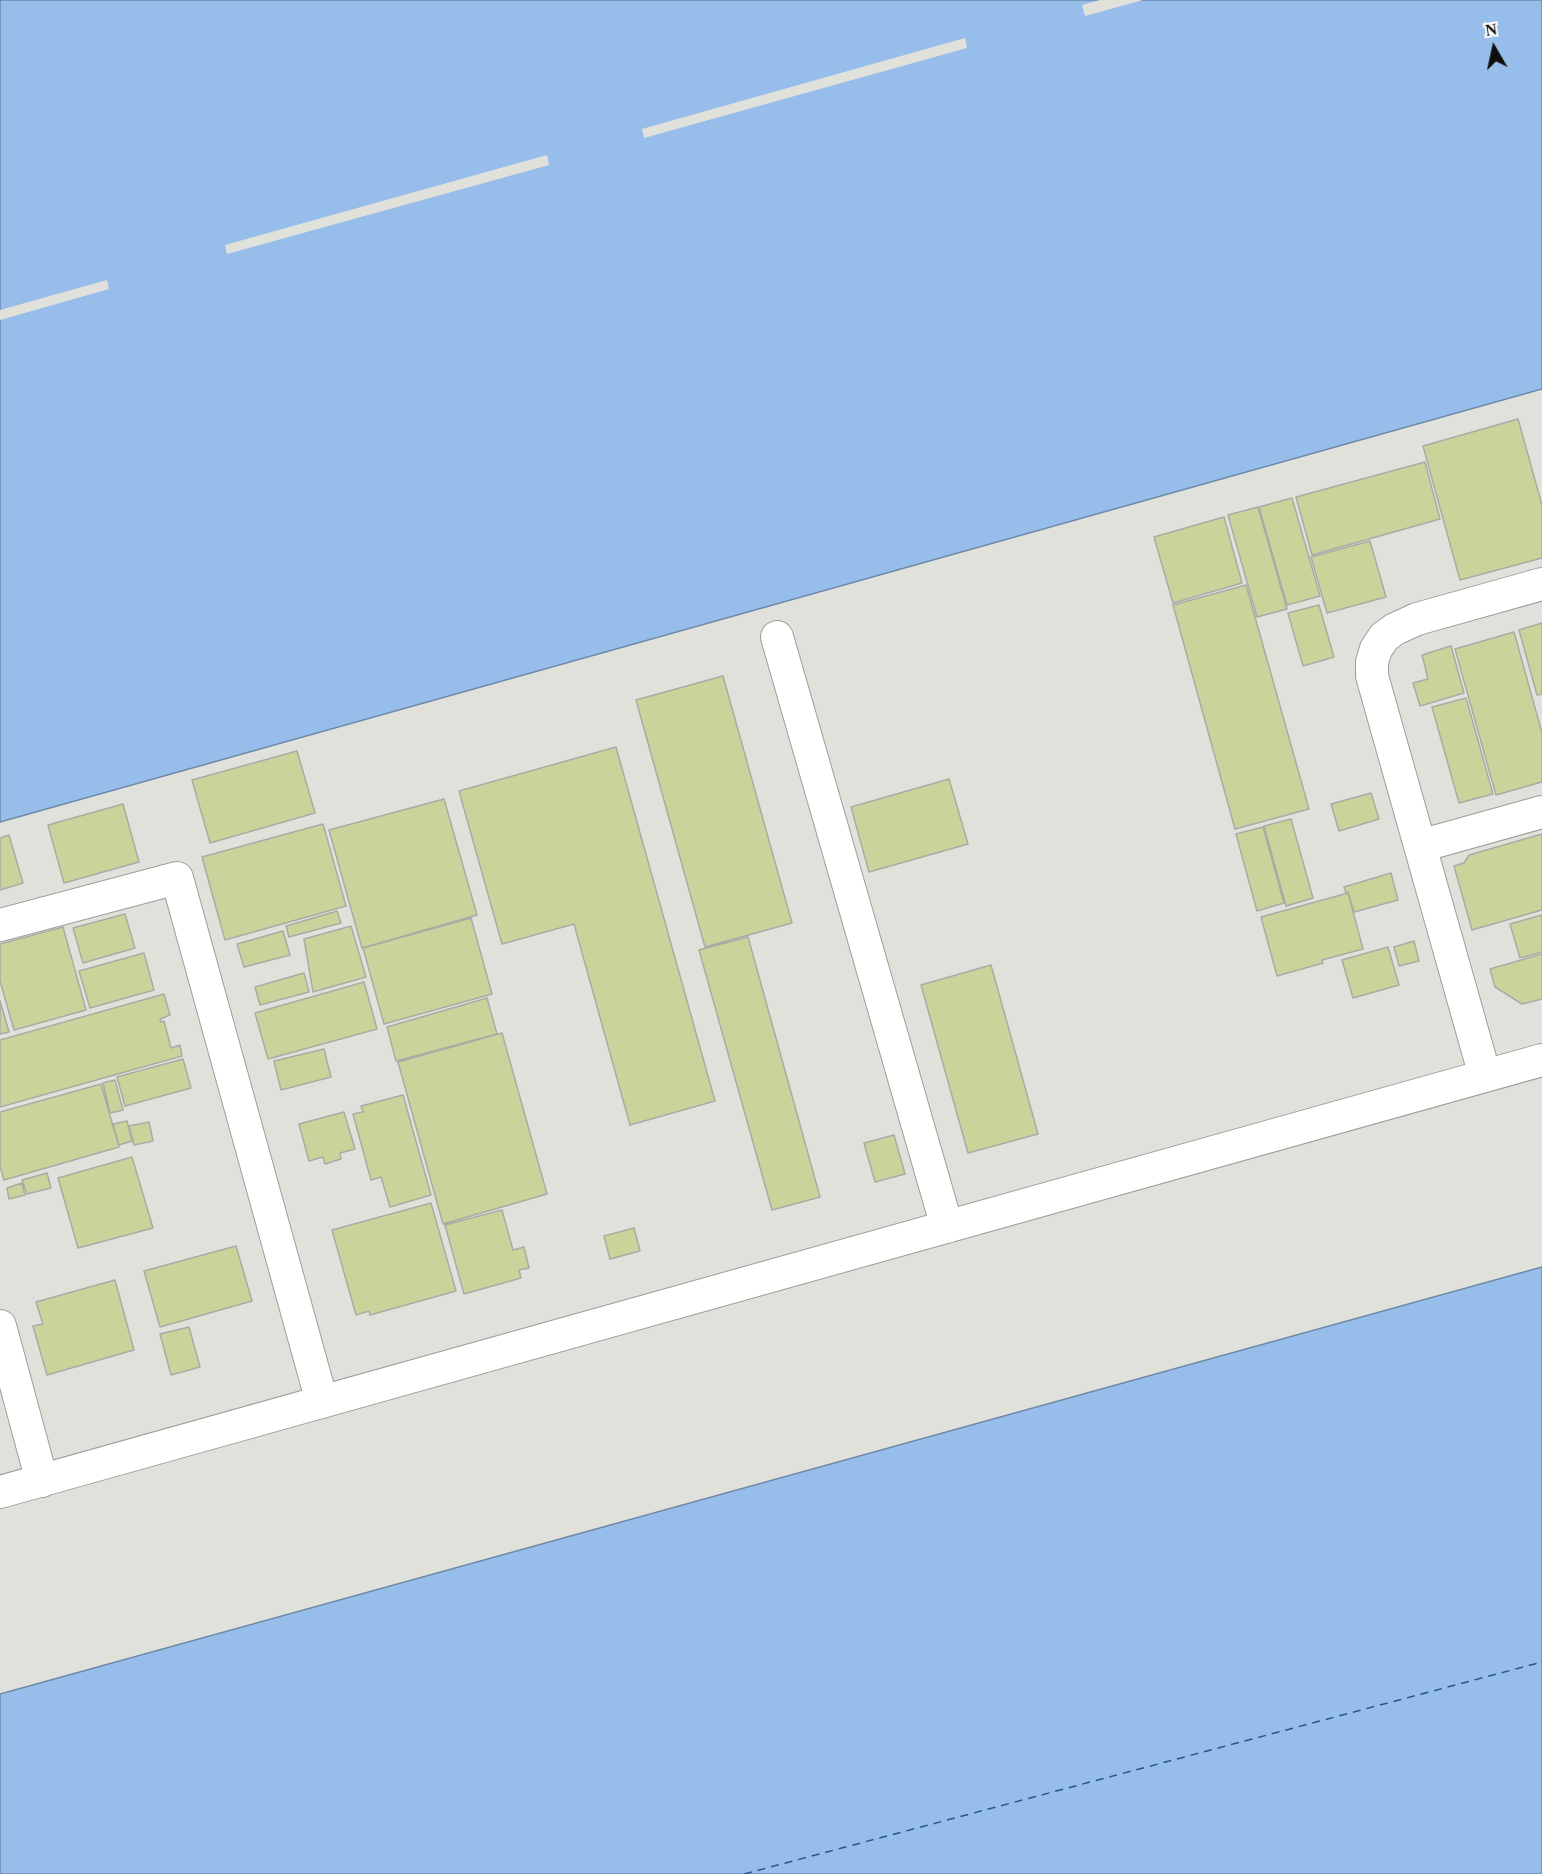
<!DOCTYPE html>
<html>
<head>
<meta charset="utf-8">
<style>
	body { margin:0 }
	#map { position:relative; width:1542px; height:1874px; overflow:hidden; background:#e1e1dc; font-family:Georgia,serif }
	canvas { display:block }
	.north { position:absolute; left:1464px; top:18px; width:60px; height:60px; -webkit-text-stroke:4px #fff; paint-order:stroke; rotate:351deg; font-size:16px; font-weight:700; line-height:24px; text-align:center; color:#0e0f0d }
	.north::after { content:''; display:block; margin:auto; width:21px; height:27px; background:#0e0f0d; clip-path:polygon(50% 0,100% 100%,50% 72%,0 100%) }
</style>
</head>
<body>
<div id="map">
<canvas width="1542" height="1874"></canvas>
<div class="north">N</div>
</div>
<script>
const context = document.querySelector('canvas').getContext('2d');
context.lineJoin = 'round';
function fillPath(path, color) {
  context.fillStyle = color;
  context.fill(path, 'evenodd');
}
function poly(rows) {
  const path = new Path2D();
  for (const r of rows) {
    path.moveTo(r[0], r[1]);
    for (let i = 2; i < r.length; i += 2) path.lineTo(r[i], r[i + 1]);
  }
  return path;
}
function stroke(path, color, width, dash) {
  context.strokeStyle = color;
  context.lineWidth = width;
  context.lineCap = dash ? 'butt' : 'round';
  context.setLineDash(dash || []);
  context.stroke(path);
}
const water = poly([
	[0,0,1542,0,1542,389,0,822,0,0],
	[1542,1267,1542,1874,0,1874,0,1694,1542,1267]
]);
fillPath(water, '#97bdea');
stroke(water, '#6e89a8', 1.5);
fillPath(poly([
	[1100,0,1143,0,1085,16,1082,5],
	[965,38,967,48,644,138,642,129],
	[547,155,549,165,227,254,225,245],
	[107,280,109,289,0,320,0,310]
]), '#e1e1dc');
stroke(poly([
	[744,1874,1542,1662]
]), '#25578e', 1.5, [8, 6]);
const building = poly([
	[1518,419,1542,505,1542,558,1460,580,1423,446,1518,419],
	[1425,462,1440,519,1312,555,1296,497,1425,462],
	[1292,498,1320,596,1287,605,1259,507,1292,498],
	[1258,507,1287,609,1257,617,1228,515,1258,507],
	[1224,517,1242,583,1173,603,1154,537,1224,517],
	[1370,541,1386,597,1327,613,1311,557,1370,541],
	[1246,585,1309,809,1235,829,1173,605,1246,585],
	[1319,605,1334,657,1303,666,1288,613,1319,605],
	[1542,623,1542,694,1537,695,1519,630,1542,623],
	[1514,632,1542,733,1542,782,1496,795,1455,649,1514,632],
	[1451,646,1464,693,1420,706,1413,683,1428,679,1422,655,1451,646],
	[723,676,792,923,705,947,636,700,723,676],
	[1466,698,1493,794,1459,803,1432,707,1466,698],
	[616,747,715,1101,630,1125,574,924,502,944,459,791,616,747],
	[297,751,315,813,210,843,192,780,297,751],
	[949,779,968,844,869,872,851,807,949,779],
	[1371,793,1379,819,1339,831,1331,804,1371,793],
	[444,799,477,915,362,948,329,830,444,799],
	[123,804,139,862,64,883,48,825,123,804],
	[1291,819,1313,898,1286,906,1264,826,1291,819],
	[323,824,346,906,225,940,202,857,323,824],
	[1263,827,1284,903,1257,911,1236,834,1263,827],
	[1542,834,1542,910,1472,930,1454,866,1464,863,1469,855,1542,834],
	[9,835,23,883,0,890,0,838,9,835],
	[1391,873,1398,900,1354,912,1348,892,1346,893,1344,887,1391,873],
	[1348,893,1363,949,1322,960,1323,963,1277,976,1261,917,1348,893],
	[337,911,341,923,289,937,286,926,337,911],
	[125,914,135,948,83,963,73,928,125,914],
	[1542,915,1542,952,1520,958,1510,924,1542,915],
	[471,918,492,994,384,1024,363,948,471,918],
	[351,926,366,977,313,992,304,939,351,926],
	[63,927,86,1010,14,1030,0,981,0,944,63,927],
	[283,931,290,955,244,967,237,944,283,931],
	[748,937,820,1197,772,1210,699,950,748,937],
	[1414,941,1419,961,1399,966,1394,947,1414,941],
	[1388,947,1399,985,1353,998,1342,960,1388,947],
	[144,953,154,990,90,1008,79,971,144,953],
	[1542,954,1542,999,1522,1004,1495,987,1490,969,1542,954],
	[991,965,1038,1134,968,1153,921,985,991,965],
	[304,973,309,992,260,1005,255,987,304,973],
	[364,982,377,1029,268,1059,255,1013,364,982],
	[164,994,170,1015,160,1019,161,1022,164,1021,171,1048,180,1045,182,1056,0,1107,0,1040,164,994],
	[487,998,497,1034,396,1061,387,1027,487,998],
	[0,1001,9,1032,0,1034,0,1001],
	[502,1033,547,1194,443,1224,398,1062,502,1033],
	[324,1049,331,1077,281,1090,274,1061,324,1049],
	[183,1059,191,1088,125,1106,117,1077,183,1059],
	[115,1080,123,1110,110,1113,103,1083,115,1080],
	[101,1084,119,1147,4,1180,0,1166,0,1112,101,1084],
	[403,1095,431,1195,390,1207,381,1177,371,1180,353,1114,363,1112,361,1106,403,1095],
	[344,1112,355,1149,340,1153,341,1159,325,1164,323,1157,309,1161,299,1124,344,1112],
	[127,1121,132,1141,119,1145,113,1124,127,1121],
	[149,1122,153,1141,134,1145,129,1126,149,1122],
	[894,1135,905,1174,875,1182,864,1143,894,1135],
	[132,1157,153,1228,78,1248,58,1178,132,1157],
	[47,1173,51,1188,27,1194,22,1180,47,1173],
	[22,1183,25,1195,9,1199,7,1188,22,1183],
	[431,1203,456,1291,370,1315,369,1311,356,1315,332,1230,431,1203],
	[502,1210,513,1250,524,1247,529,1268,519,1270,521,1278,464,1294,445,1225,502,1210],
	[634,1228,640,1251,610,1259,604,1236,634,1228],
	[236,1246,252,1301,160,1327,144,1271,236,1246],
	[115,1280,134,1350,47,1375,33,1326,43,1324,36,1302,115,1280],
	[189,1327,200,1367,171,1375,160,1334,189,1327]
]);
fillPath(building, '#ccd39a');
stroke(building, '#ababa6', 1.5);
const minor = poly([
	[777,637,947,1227],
	[1420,846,1542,812],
	[0,925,177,878,322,1402],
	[1485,1076,1372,676,1372,662,1376,649,1384,637,1395,629,1417,619,1542,584],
	[0,1326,42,1481],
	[0,1492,1542,1060]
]);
stroke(minor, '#9d9e99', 34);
stroke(minor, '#fff', 32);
</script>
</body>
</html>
